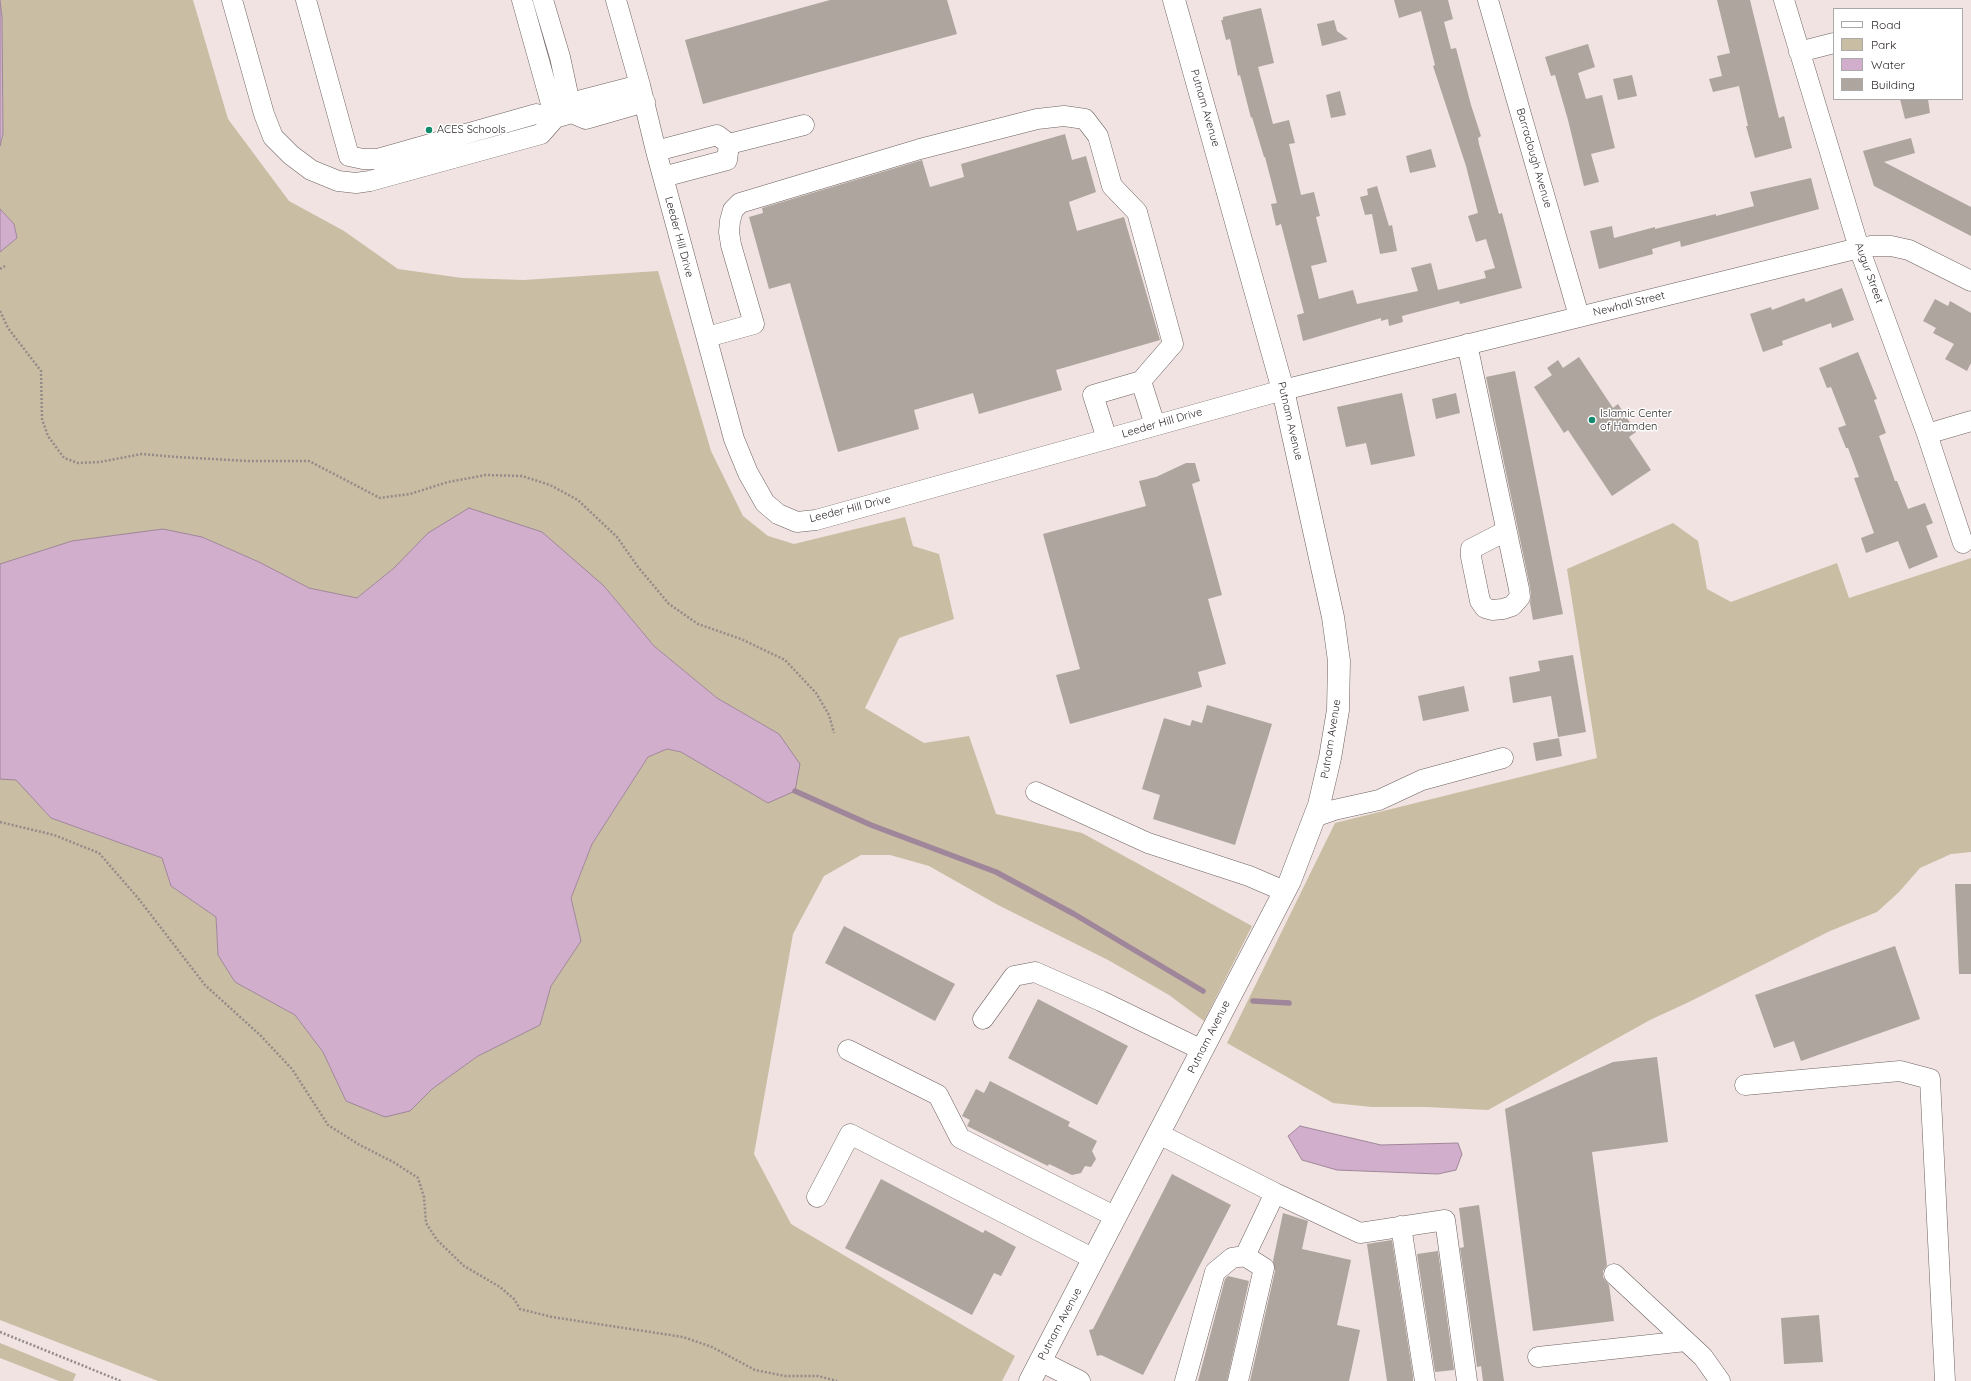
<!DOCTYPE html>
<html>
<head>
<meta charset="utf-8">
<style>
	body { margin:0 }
	#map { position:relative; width:1971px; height:1381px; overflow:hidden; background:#f0e3e1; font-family:Quicksand,sans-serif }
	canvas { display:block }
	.legend { position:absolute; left:1833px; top:8px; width:130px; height:92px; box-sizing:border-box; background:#fff; border:1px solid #acaaa9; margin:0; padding:5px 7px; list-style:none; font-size:12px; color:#2f2a29 }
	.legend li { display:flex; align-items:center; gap:8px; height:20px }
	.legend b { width:20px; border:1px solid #acaaa9 }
</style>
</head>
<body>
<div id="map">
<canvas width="1971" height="1381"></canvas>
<ul class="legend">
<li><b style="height:5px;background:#fff"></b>Road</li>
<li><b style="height:11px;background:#c9bda3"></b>Park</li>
<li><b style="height:11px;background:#d1aecb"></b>Water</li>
<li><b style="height:11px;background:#aea59e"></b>Building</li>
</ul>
</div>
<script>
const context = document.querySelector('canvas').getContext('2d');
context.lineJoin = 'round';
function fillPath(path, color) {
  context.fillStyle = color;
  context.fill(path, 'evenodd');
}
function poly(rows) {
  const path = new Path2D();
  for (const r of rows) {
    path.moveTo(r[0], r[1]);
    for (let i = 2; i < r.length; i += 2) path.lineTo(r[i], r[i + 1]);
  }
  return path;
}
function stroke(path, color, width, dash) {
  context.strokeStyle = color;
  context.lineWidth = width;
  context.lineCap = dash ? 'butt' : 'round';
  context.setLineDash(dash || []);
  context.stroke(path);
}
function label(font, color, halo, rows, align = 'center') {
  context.font = font + ' Quicksand,sans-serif';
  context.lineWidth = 3;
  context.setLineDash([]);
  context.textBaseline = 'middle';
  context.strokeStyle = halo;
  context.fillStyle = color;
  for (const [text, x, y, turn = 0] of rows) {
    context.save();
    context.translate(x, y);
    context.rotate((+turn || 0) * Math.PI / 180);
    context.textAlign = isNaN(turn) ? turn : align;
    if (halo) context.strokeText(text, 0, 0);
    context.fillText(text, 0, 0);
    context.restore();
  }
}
fillPath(poly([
	[1,0,193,0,228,119,289,201,344,231,398,269,462,278,524,280,658,271,711,451,743,516,768,536,794,544,905,517,913,546,939,554,954,619,899,638,865,708,924,743,969,736,996,814,1082,833,1252,926,1204,1021,1169,995,1108,960,998,905,929,866,890,855,861,855,824,876,793,934,754,1154,791,1224,1015,1356,1002,1381,158,1381,0,1320,0,779,16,779,51,818,162,858,171,886,216,917,218,955,235,982,295,1015,323,1052,346,1101,410,1111,432,1089,478,1056,540,1025,551,986,581,941,571,898,592,844,648,757,667,749,681,752,768,803,779,734,717,698,654,646,604,586,394,568,357,598,309,588,259,562,202,537,0,564,0,252,17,238,14,224,0,209,0,146,3,134],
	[1673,523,1698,541,1707,589,1731,602,1837,563,1849,598,1971,558,1971,852,1951,854,1920,868,1899,892,1877,912,1830,931,1689,1002,1650,1020,1488,1110,1426,1107,1372,1107,1333,1103,1227,1043,1335,823,1597,758,1567,569],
	[0,1343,76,1374,73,1381,59,1381,0,1358]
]), '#c9bda3');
const water = poly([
	[0,0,2,17,3,134,0,146,0,0],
	[0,209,14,224,17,238,0,252,0,209],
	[469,508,542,532,604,586,654,646,717,698,779,734,800,764,795,791,768,803,681,752,667,749,648,757,592,844,571,898,581,941,551,986,540,1025,478,1056,432,1089,410,1111,385,1117,346,1101,323,1052,295,1015,235,982,218,955,216,917,171,886,162,858,51,818,16,780,0,779,0,564,72,541,163,529,202,537,259,562,309,588,357,598,394,568,428,533,469,508],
	[1300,1126,1381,1145,1458,1143,1462,1154,1456,1170,1438,1174,1337,1170,1302,1160,1288,1136,1300,1126]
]);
fillPath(water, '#d1aecb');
stroke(water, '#a0869a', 1);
stroke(poly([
	[795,791,871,825,996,872,1074,914,1203,991],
	[1253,1001,1289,1003]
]), '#a0869a', 5.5);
fillPath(poly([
	[830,0,947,0,957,34,703,104,685,40],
	[1394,0,1448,0,1453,19,1444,22,1451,49,1456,48,1471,105,1481,136,1478,138,1479,144,1499,214,1502,213,1522,288,1460,304,1459,301,1402,316,1403,322,1389,326,1388,319,1381,321,1381,318,1303,341,1297,315,1304,313,1281,224,1276,226,1271,204,1277,203,1265,157,1264,157,1252,117,1251,118,1240,75,1238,76,1230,39,1226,40,1221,20,1223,20,1223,17,1261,8,1274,63,1258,67,1273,124,1289,120,1295,143,1289,144,1301,195,1314,192,1320,216,1316,217,1327,262,1311,266,1319,299,1353,290,1357,304,1418,291,1411,268,1431,263,1438,290,1486,278,1484,271,1495,268,1486,239,1476,242,1468,216,1478,213,1466,166,1433,66,1435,65,1421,11,1399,18],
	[1717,0,1750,0,1779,118,1784,116,1792,148,1755,158,1746,126,1748,126,1739,86,1713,92,1709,79,1722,76,1717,56,1730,53],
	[1334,20,1337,31,1348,39,1322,46,1317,24],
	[1588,44,1595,67,1578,73,1586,99,1602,95,1615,148,1591,154,1599,182,1584,186,1568,120,1555,75,1551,76,1545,57],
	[1632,75,1637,96,1618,100,1613,79],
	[1340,91,1346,115,1331,118,1326,95],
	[1900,99,1928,99,1930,113,1905,119],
	[1065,134,1072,160,1086,156,1096,192,1069,202,1077,231,1124,217,1160,340,1056,370,1062,390,979,414,973,393,914,410,919,429,838,452,790,283,769,289,749,217,763,213,762,208,922,160,930,187,964,177,961,164],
	[1911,138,1915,153,1884,162,1971,207,1971,236,1874,186,1863,151],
	[1431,149,1436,167,1410,173,1406,156],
	[1811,178,1819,209,1681,247,1680,241,1652,249,1653,254,1599,269,1590,231,1612,226,1614,238,1655,227,1655,229,1716,214,1716,216,1754,206,1750,192],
	[1377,186,1389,226,1392,225,1397,251,1380,254,1372,214,1365,215,1360,197,1368,195,1367,189],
	[1842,288,1854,320,1832,328,1831,323,1782,341,1783,345,1763,352,1750,314,1771,307,1772,310,1804,298,1806,302],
	[1935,299,1948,306,1950,301,1971,313,1971,363,1967,371,1945,359,1954,344,1933,333,1936,328,1923,321],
	[1858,352,1877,399,1874,400,1886,433,1879,436,1895,481,1897,481,1908,509,1925,503,1933,523,1926,526,1938,557,1909,569,1898,541,1866,553,1861,538,1874,533,1854,478,1859,477,1848,448,1846,448,1838,428,1846,425,1831,387,1827,388,1819,368],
	[1579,357,1613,408,1618,404,1636,432,1629,437,1651,470,1612,496,1568,430,1564,433,1534,387,1552,375,1547,368,1558,360,1563,368],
	[1515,371,1563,614,1533,620,1530,603,1531,596,1530,587,1486,377],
	[1402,393,1415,456,1371,465,1366,443,1346,447,1337,407],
	[1456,393,1460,413,1436,419,1432,399],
	[1186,463,1195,463,1200,481,1192,484,1222,595,1208,599,1226,664,1198,672,1202,687,1070,724,1056,675,1080,669,1043,534,1146,506,1139,481,1156,477],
	[1573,655,1586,732,1558,737,1551,696,1513,703,1509,677,1540,671,1538,661],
	[1464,686,1469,711,1423,721,1418,696],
	[1207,705,1272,724,1235,845,1153,819,1160,795,1142,789,1164,718,1190,726,1192,720,1202,723],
	[1559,738,1562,756,1536,761,1533,743],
	[1955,884,1971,884,1971,974,1959,974],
	[844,926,955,984,935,1021,825,963],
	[1895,946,1920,1019,1801,1061,1794,1041,1774,1048,1755,995],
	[1038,999,1128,1046,1097,1105,1008,1058],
	[1657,1057,1668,1142,1592,1152,1607,1265,1603,1271,1603,1277,1609,1285,1614,1321,1533,1331,1505,1109,1613,1062],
	[990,1081,1070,1122,1068,1126,1097,1141,1092,1151,1096,1159,1091,1167,1085,1166,1081,1173,1072,1175,1049,1164,1048,1166,967,1126,970,1120,962,1116,976,1089,984,1093],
	[1172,1174,1231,1205,1143,1375,1101,1355,1097,1356,1089,1330,1093,1329],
	[881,1179,983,1233,985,1230,1016,1247,1001,1276,994,1273,972,1315,845,1248],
	[1479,1205,1504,1381,1483,1381,1481,1366,1477,1367,1460,1248,1464,1247,1459,1208],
	[1283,1213,1308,1221,1302,1249,1351,1260,1337,1325,1360,1330,1349,1381,1250,1381,1275,1271,1273,1261],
	[1392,1240,1413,1376,1413,1381,1387,1381,1367,1244],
	[1438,1251,1454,1370,1435,1372,1417,1254],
	[1228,1276,1249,1281,1227,1381,1198,1381,1225,1279],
	[1819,1315,1823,1362,1784,1364,1781,1318]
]), '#aea59e');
const minor = poly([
	[232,0,264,114,273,137,291,155,311,170,338,181,356,183,370,181,541,134,555,118,536,114,377,159,363,159,349,156,306,0],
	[522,0,555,118,572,113,560,57,543,0],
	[616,0,640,85,656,151,734,439,748,473,765,503,778,514,797,522,816,520,1283,390,1859,248,1872,246,1891,246,1909,250,1971,281],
	[1488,0,1579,316],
	[1784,0,1859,248,1927,434,1963,543],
	[1799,52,1834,43],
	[640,85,582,100,572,113,586,119,645,102],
	[729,144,804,125],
	[656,151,717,135,729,144],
	[663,177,727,160,729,144],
	[707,337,754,324,731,245,729,232,730,221,733,210,740,203,920,149,1037,119,1064,116,1085,119,1098,136,1112,186,1137,212,1173,344,1141,381,1093,395,1107,439],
	[1467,344,1519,589,1520,597,1512,606,1503,609,1492,610,1485,608,1480,601,1471,557,1471,549,1506,531],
	[1141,381,1155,425],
	[1927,434,1971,421],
	[1036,792,1148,843,1249,876,1284,891],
	[1314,817,1334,810,1379,800,1422,780,1503,758],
	[983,1019,1014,976,1035,972,1101,1001,1202,1050],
	[848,1050,938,1095,960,1138,1116,1217],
	[1745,1085,1900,1071,1930,1079,1945,1381],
	[1159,1134,1275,1193,1360,1233,1445,1220,1467,1381],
	[817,1197,850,1134,1094,1259],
	[1401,1226,1425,1381],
	[1245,1256,1275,1193],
	[1614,1274,1703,1357,1720,1381],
	[1538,1357,1686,1341],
	[1040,1361,1080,1381],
	[1185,1381,1215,1272,1232,1258,1245,1256,1264,1268,1238,1381]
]);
const major = poly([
	[1030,1381,1290,881,1319,805,1330,758,1338,710,1339,661,1333,617,1283,390,1174,0]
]);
stroke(minor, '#6d6260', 21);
stroke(major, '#6d6260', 23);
stroke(poly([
	[0,269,5,266],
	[0,311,8,328,41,371,42,419,48,436,64,458,78,463,100,462,142,454,177,457,248,461,309,461,380,498,410,494,448,482,486,475,522,476,550,485,578,500,617,537,638,567,669,604,698,624,741,639,785,660,816,693,829,715,834,733],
	[0,822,54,835,99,853,138,898,205,985,260,1035,292,1069,328,1125,358,1144,395,1163,418,1178,424,1197,426,1223,437,1240,464,1266,500,1287,514,1299,520,1309,552,1317,683,1337,712,1347,755,1370,785,1376,818,1376,837,1381],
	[0,1332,121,1381]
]), '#948b89', 2.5, [2, 2]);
stroke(minor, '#fff', 20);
stroke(major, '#fff', 22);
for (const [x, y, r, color] of [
	[429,130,4,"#138a6c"],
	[1592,420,4,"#138a6c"]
]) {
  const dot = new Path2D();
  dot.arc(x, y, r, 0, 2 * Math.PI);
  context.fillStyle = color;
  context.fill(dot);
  stroke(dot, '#fff', 1.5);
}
label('11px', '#2f2a29', '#fff', [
	["Putnam Avenue",1205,108,74],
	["Barraclough Avenue",1534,158,74],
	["Leeder Hill Drive",679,237,75],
	["Augur Street",1869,273,70],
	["Newhall Street",1629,304,-14],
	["Putnam Avenue",1290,421,77],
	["Leeder Hill Drive",1162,423,-16],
	["Leeder Hill Drive",850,509,-14],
	["Putnam Avenue",1331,739,-81],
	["Putnam Avenue",1209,1037,-63],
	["Putnam Avenue",1060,1324,-62]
]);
label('11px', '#2f2a29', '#fff', [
	["ACES Schools",437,130],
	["Islamic Center",1600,414],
	["of Hamden",1600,427]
], 'left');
</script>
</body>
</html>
